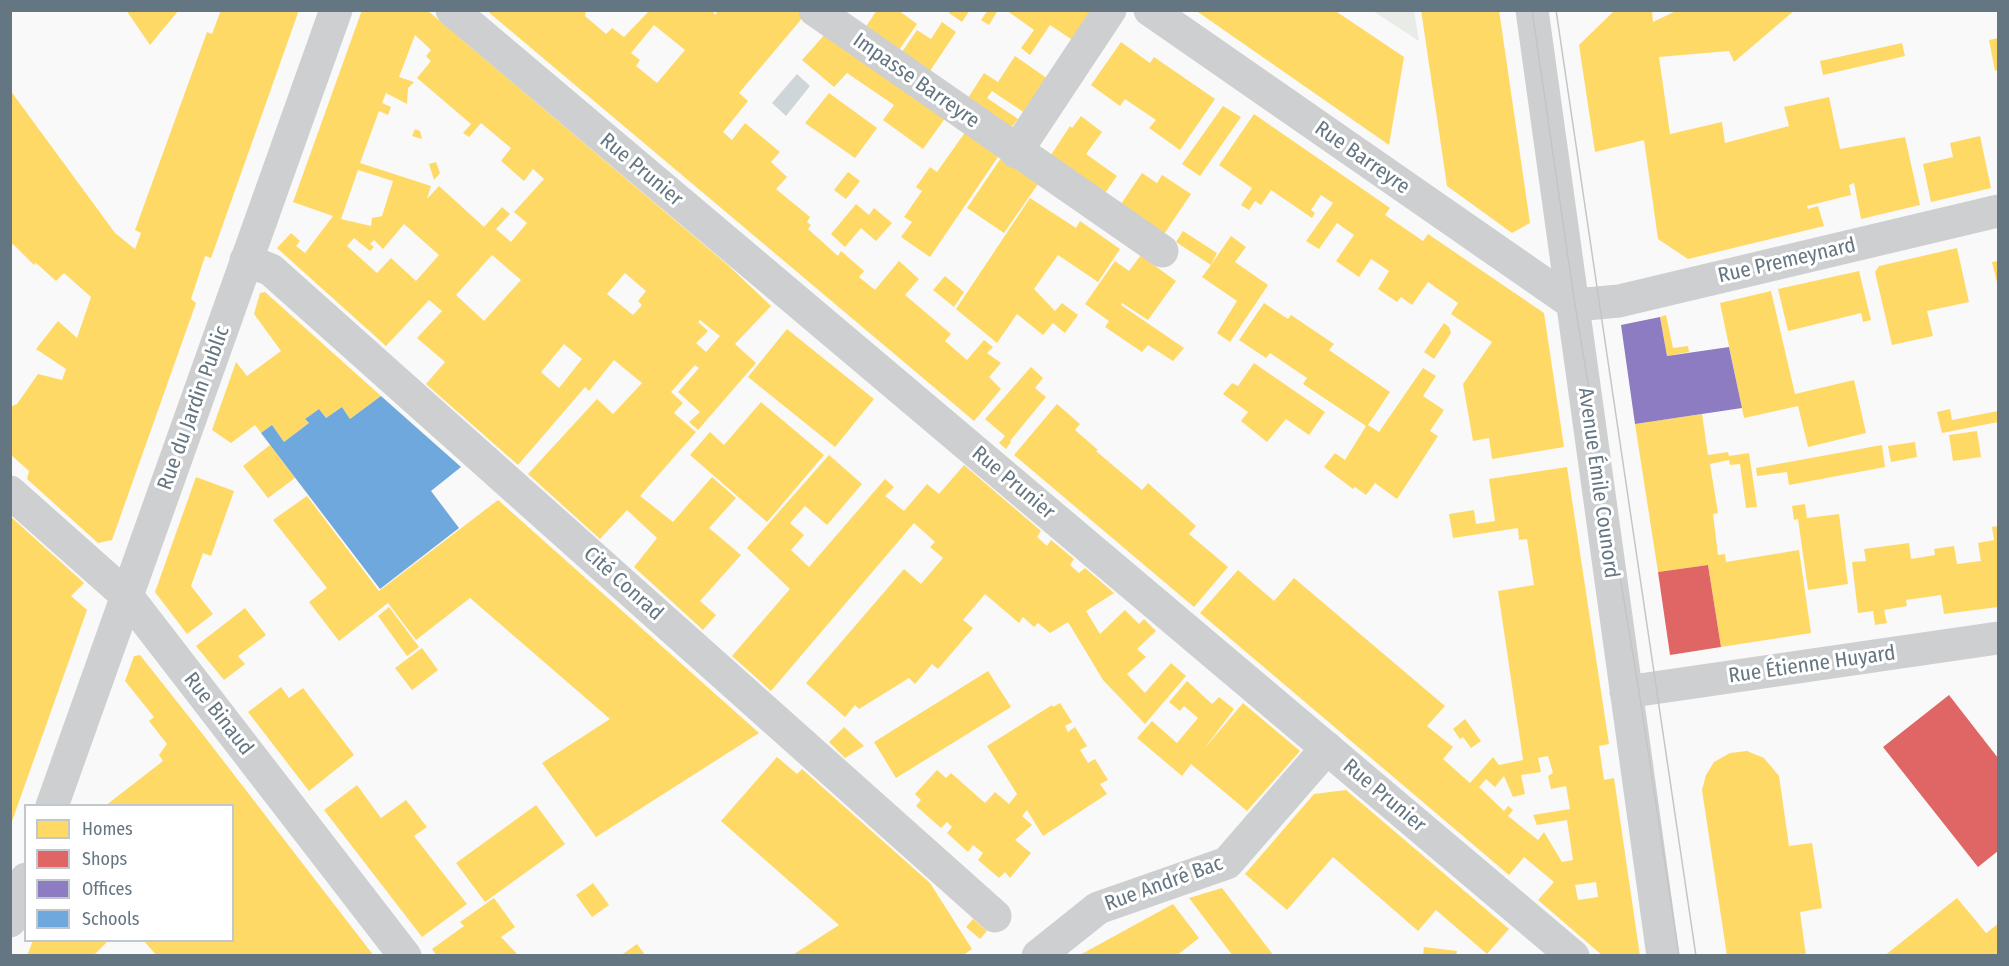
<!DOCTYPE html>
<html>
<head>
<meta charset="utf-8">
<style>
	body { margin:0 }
	#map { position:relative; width:2009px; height:966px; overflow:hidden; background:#f9f9f9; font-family:"Fira Sans Condensed",sans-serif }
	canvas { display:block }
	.frame { position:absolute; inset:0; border:12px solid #657683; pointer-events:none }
	.legend { position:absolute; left:24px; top:804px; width:210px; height:138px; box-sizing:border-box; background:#fff; border:2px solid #c1c8cd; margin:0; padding:8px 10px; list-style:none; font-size:18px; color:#657683 }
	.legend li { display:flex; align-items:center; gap:12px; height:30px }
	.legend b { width:30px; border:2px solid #c1c8cd }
</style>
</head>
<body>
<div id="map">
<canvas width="2009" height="966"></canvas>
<div class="frame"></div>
<ul class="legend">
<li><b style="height:16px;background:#ffd966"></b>Homes</li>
<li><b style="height:16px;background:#e06666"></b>Shops</li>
<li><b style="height:16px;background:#8e7cc3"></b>Offices</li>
<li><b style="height:16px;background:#6fa8dc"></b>Schools</li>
</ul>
</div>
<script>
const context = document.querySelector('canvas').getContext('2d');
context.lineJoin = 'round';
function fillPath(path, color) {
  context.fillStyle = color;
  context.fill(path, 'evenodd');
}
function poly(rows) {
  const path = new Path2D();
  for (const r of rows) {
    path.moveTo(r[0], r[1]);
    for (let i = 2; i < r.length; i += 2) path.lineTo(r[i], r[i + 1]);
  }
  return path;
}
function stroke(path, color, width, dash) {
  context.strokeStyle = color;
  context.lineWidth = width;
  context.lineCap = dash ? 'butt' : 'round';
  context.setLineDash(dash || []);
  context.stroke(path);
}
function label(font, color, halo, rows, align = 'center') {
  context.font = font + ' "Fira Sans Condensed",sans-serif';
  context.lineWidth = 6;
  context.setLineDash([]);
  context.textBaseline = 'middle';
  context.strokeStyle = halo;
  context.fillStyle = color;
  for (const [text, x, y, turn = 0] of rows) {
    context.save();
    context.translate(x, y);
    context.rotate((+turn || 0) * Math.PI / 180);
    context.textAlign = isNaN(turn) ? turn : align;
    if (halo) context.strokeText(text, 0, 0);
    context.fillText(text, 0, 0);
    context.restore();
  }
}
fillPath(poly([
	[1373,11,1414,11,1419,41]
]), '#e8ebe6');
fillPath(poly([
	[797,74,810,86,786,116,772,103]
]), '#ced6d9');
fillPath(poly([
	[126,10,179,10,150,45],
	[221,10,299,10,211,258,205,256,191,299,196,303,112,540,98,543,27,479,29,471,10,454,10,407,17,404,38,374,62,380,66,369,36,349,58,321,77,338,91,297,64,273,56,281,36,263,34,265,13,244,10,247,10,90,115,233,135,249,141,233,135,230,207,32,212,34],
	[362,10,427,10,729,266,771,306,735,344,756,363,698,430,689,422,700,412,678,392,699,368,695,365,671,392,683,403,674,413,696,432,640,496,673,522,712,477,736,498,709,528,741,555,700,601,716,615,703,630,634,567,657,538,627,510,600,539,528,474,597,399,613,414,642,383,614,360,589,391,585,387,518,465,426,384,445,362,417,338,442,311,429,300,386,346,277,248,291,233,300,241,296,246,305,253,333,216,293,202],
	[415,35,431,50,426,56,431,61,417,78,471,124,463,133,469,137,481,123,511,148,501,161,524,181,533,169,544,179,514,212,527,223,511,242,496,229,510,214,502,207,484,227,439,186,427,199,431,186,360,163,379,111,388,115,391,107,382,103,386,93,407,104,408,88,414,82,399,77],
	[358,170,393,181,382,216,372,218,371,226,341,219],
	[404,224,439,255,416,281,391,258,377,273,347,246,354,238,370,251,374,247,370,244,374,240,383,249],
	[492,255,521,280,484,321,456,295],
	[625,273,646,291,638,301,642,305,633,315,607,294],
	[700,320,720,336,706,352,696,343,708,331,698,322],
	[564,344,582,359,559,388,541,372],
	[486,10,586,10,585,16,606,34,612,28,624,37,650,10,712,10,715,15,718,10,797,10,804,16,739,93,748,101,723,132,732,140,745,123,780,152,771,162,787,177,776,189,810,217,807,222,811,225,808,229,838,256,841,251,864,271,859,277,875,290,899,261,919,279,905,295,951,334,945,341,967,360,984,340,993,347,987,353,1001,363,989,377,1001,389,974,421],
	[654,25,685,50,657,83,636,66,640,60,631,53],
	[877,10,898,10,917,24,899,50,865,28],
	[950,10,970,10,962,22,949,13],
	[988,10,998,10,989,25,981,20],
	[1006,10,1096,10,1074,41,1050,25,1030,55,1021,48,1034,30],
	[1195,10,1334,10,1404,57,1389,145],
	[1421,10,1499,10,1530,223,1512,233,1447,186],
	[1615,10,1652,10,1653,22,1678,10,1795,10,1734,62,1729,51,1659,57,1670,134,1722,122,1725,143,1789,126,1784,107,1829,97,1840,149,1905,137,1920,205,1861,219,1854,183,1849,185,1851,195,1807,206,1808,209,1818,206,1824,226,1688,259,1658,239,1644,140,1595,152,1579,45],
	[942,22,956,32,930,71,902,52,917,30,931,39],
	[827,32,946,117,923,149,883,120,894,105,847,73,834,87,802,60],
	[1998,38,1998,70,1995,71,1989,40],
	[1121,42,1150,63,1154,57,1215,99,1180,150,1149,128,1156,120,1125,99,1120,106,1091,85],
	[1902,43,1905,56,1823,75,1820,61],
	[1015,56,1048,79,1025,113,992,91,987,98,1018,119,1011,128,968,98,984,73,998,82],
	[829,93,877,128,855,158,805,123],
	[1223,106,1241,117,1200,176,1182,164],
	[1254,114,1390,208,1385,215,1423,241,1428,234,1544,313,1564,447,1492,459,1489,438,1473,441,1463,384,1492,342,1451,314,1458,303,1428,282,1412,305,1401,297,1397,302,1378,289,1389,271,1371,259,1359,277,1336,261,1354,235,1337,223,1319,249,1306,241,1333,203,1321,195,1311,210,1315,213,1312,218,1271,190,1261,205,1255,201,1249,210,1241,205,1252,188,1219,165],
	[1081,116,1102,132,1086,154,1117,176,1105,193,1051,155,1070,126,1072,128],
	[415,129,420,131,422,139,412,136],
	[966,131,1000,154,930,257,901,237,912,222,904,217,922,191,916,187,930,167,937,172],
	[1980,136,1991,188,1931,202,1923,164,1953,157,1950,143],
	[1001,158,1038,184,1004,233,967,208],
	[436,162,440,173,434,180,429,164],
	[848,172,860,181,846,199,834,190],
	[1142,173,1157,183,1162,175,1191,194,1164,234,1121,204],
	[1030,198,1076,228,1080,221,1120,249,1098,282,1058,255,1034,289,1055,311,1062,303,1078,315,1065,333,1053,323,1043,335,1017,314,997,343,956,309],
	[856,204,869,215,874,208,892,223,876,241,861,228,845,247,831,234],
	[1183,231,1217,253,1211,265,1231,236,1246,247,1235,262,1268,285,1230,342,1217,333,1237,301,1202,277,1211,265,1176,242],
	[1957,248,1969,302,1927,311,1933,336,1892,345,1875,272,1879,266],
	[1144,251,1151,263,1176,281,1148,320,1122,303,1121,305,1184,348,1173,361,1148,345,1142,352,1105,327,1109,321,1085,304,1115,261,1129,271],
	[1998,261,1998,286,1992,262],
	[1859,271,1871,320,1863,322,1861,313,1788,331,1778,289],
	[945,276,964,292,954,307,933,290],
	[1771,291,1795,394,1854,380,1866,433,1808,447,1798,406,1744,418,1720,303],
	[265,292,381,396,350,419,342,407,326,418,319,409,305,419,309,423,284,442,272,425,261,433,255,425,231,443,212,430,236,362,247,376,281,351,254,314,260,293],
	[1264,303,1288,319,1291,315,1334,344,1329,350,1390,392,1368,425,1379,432,1423,368,1436,376,1423,396,1444,410,1430,431,1438,436,1397,499,1375,483,1366,495,1355,487,1353,489,1324,467,1335,453,1345,460,1366,426,1303,384,1307,378,1270,353,1266,358,1239,340],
	[1666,315,1673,348,1688,346,1689,352,1667,356,1660,317],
	[1444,323,1449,327,1451,333,1434,359,1424,352],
	[787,329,874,399,835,447,748,377],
	[1254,363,1325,412,1309,435,1286,419,1267,442,1241,421,1248,412,1223,394,1232,383,1238,386],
	[1031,367,1043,378,1035,388,1046,397,1010,441,1011,442,1006,449,999,443,1005,436,985,419],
	[761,402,824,455,767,522,690,455,710,432,724,445],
	[1057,404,1080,424,1075,430,1098,450,1096,451,1142,490,1148,483,1196,526,1189,534,1228,567,1194,607,1014,455],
	[1950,409,1952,420,1998,411,1998,422,1942,433,1937,412],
	[1702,414,1708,455,1728,452,1729,456,1749,453,1757,507,1746,508,1740,464,1730,465,1729,460,1710,464,1718,513,1713,514,1718,555,1725,554,1726,562,1799,550,1811,633,1721,647,1708,565,1658,572,1635,424],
	[1977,431,1981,457,1953,461,1949,435],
	[1915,442,1917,457,1891,462,1888,446],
	[270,445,295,478,268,498,243,466],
	[1882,445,1885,467,1789,485,1787,472,1757,476,1756,468],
	[829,455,862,484,827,525,805,506,790,523,804,535,791,550,809,567,885,479,894,487,885,496,904,511,927,484,939,494,964,465,1041,531,1037,537,1047,546,1051,540,1074,559,1070,565,1079,573,1085,568,1114,593,1086,611,1100,634,1125,610,1139,624,1144,619,1156,631,1137,649,1146,657,1127,674,1145,693,1171,663,1186,676,1145,724,1103,680,1068,622,1050,633,1038,623,1034,627,1023,617,1019,623,985,594,963,620,973,628,938,669,932,664,915,684,909,678,859,709,855,705,845,717,806,683,904,569,921,584,943,558,930,547,935,542,914,523,771,691,732,656,790,589,747,548],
	[1567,467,1609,744,1599,746,1604,780,1614,778,1640,956,1603,956,1538,900,1554,882,1524,857,1509,875,1200,613,1238,570,1274,601,1294,578,1445,706,1427,726,1453,747,1443,759,1470,783,1493,757,1499,765,1523,760,1498,591,1534,585,1527,539,1519,540,1518,528,1453,538,1449,514,1474,510,1476,524,1495,521,1489,479],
	[1548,756,1553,773,1548,776,1551,789,1566,786,1570,809,1533,815,1537,825,1567,820,1573,860,1562,862,1544,832,1538,840,1508,816,1513,810,1508,806,1504,811,1479,787,1486,779,1495,787,1504,776,1513,797,1525,794,1521,775,1541,772,1538,758],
	[1596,882,1598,897,1578,900,1575,885],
	[196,477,234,491,211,556,203,553,191,586,213,614,187,634,155,592],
	[307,496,379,591,498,500,759,733,596,837,542,763,610,719,470,598,416,640,388,603,339,641,309,602,327,588,273,520],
	[1805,504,1807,518,1839,514,1848,584,1808,590,1798,519,1794,520,1792,506],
	[10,516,84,583,71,596,87,610,11,824],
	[1998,526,1998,607,1944,614,1941,595,1906,600,1907,606,1884,610,1887,623,1875,625,1873,611,1858,613,1852,562,1866,561,1864,549,1909,543,1911,559,1935,555,1934,549,1954,546,1957,564,1981,561,1978,543,1994,540,1992,527],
	[389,607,419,647,407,656,378,616],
	[245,608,266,635,238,656,245,664,224,680,196,646],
	[422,648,438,670,412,690,395,668],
	[140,655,201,732,374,956,157,956,143,940,232,940,232,806,105,806,163,761,159,755,167,744,149,721,154,717,125,681,134,656],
	[988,671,1011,707,896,778,874,742],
	[1187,681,1212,704,1219,697,1234,709,1204,749,1243,703,1300,751,1247,811,1191,764,1182,776,1137,738,1152,721,1177,743,1198,718,1184,706,1180,711,1169,702],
	[281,687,289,698,303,688,354,755,309,791,248,712],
	[1060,703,1072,722,1065,726,1068,732,1075,727,1087,746,1080,750,1088,763,1095,759,1108,780,1100,784,1107,794,1043,836,1027,810,1022,816,1032,825,1015,840,1031,853,1010,878,1005,872,999,878,978,860,983,853,973,845,968,852,947,833,952,827,947,822,941,828,916,806,921,800,915,794,937,770,946,778,951,773,985,803,995,792,1009,804,1017,794,987,746,1052,705,1053,707],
	[1465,719,1481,741,1471,748,1463,737,1460,739,1453,729],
	[844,727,864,746,845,758,829,742],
	[1747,751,1764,758,1779,776,1789,846,1812,843,1822,908,1800,912,1806,956,1727,956,1702,790,1706,775,1714,762,1730,753],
	[777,757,797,774,802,769,930,883,972,949,962,956,791,956,839,925,721,821],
	[357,785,381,818,406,800,427,827,414,836,467,904,422,937,324,810],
	[1346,790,1509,929,1487,954,1436,910,1418,931,1333,857,1287,910,1245,874,1314,794],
	[536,805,565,844,485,902,456,863],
	[593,883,609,905,592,917,576,895],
	[1222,888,1274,956,1233,956,1189,898],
	[494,898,515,927,501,937,519,956,437,956,432,949,464,926,460,922],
	[1957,898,1986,933,1998,924,1998,956,1884,956],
	[1173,904,1199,938,1176,956,1078,956],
	[973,919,987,931,980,939,966,927],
	[33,940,109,940,93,956,27,956],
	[637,944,646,956,620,956],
	[1424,947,1457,951,1456,956,1423,956]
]), '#ffd966');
fillPath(poly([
	[1708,565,1721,647,1670,655,1658,572],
	[1949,695,1998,758,1998,851,1978,867,1883,747]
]), '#e06666');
fillPath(poly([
	[1660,317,1667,356,1729,347,1742,408,1635,424,1621,325]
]), '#8e7cc3');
fillPath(poly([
	[381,396,461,467,431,491,459,528,380,589,261,433,272,425,284,442,309,423,305,419,319,409,326,418,342,407,350,419]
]), '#6fa8dc');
stroke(poly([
	[452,10,1573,956],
	[815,10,1162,251],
	[1150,10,1575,305],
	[1532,10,1663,956],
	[1016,152,1110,10],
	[246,260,271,270,995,916],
	[1575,305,1619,301,1998,211],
	[10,492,127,596,405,956],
	[1626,692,1998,638],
	[52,806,336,10],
	[10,921,26,879],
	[1038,956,1098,908,1227,863,1327,748]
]), '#cecfd0', 33);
stroke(poly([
	[1532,10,1575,305,1639,691,1679,956],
	[1556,10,1696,956]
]), '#c3c5c6', 1.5);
label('21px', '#657683', '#fff', [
	["Impasse Barreyre",916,81,35],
	["Rue Barreyre",1362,158,35],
	["Rue Prunier",641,170,40],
	["Rue Premeynard",1787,261,-13],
	["Rue du Jardin Public",194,408,-70],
	["Rue Prunier",1013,483,40],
	["Avenue Émile Counord",1598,483,82],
	["Cité Conrad",623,584,42],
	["Rue Étienne Huyard",1812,665,-8],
	["Rue Binaud",218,714,52],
	["Rue Prunier",1384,796,40],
	["Rue André Bac",1164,884,-20]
]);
</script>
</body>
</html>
